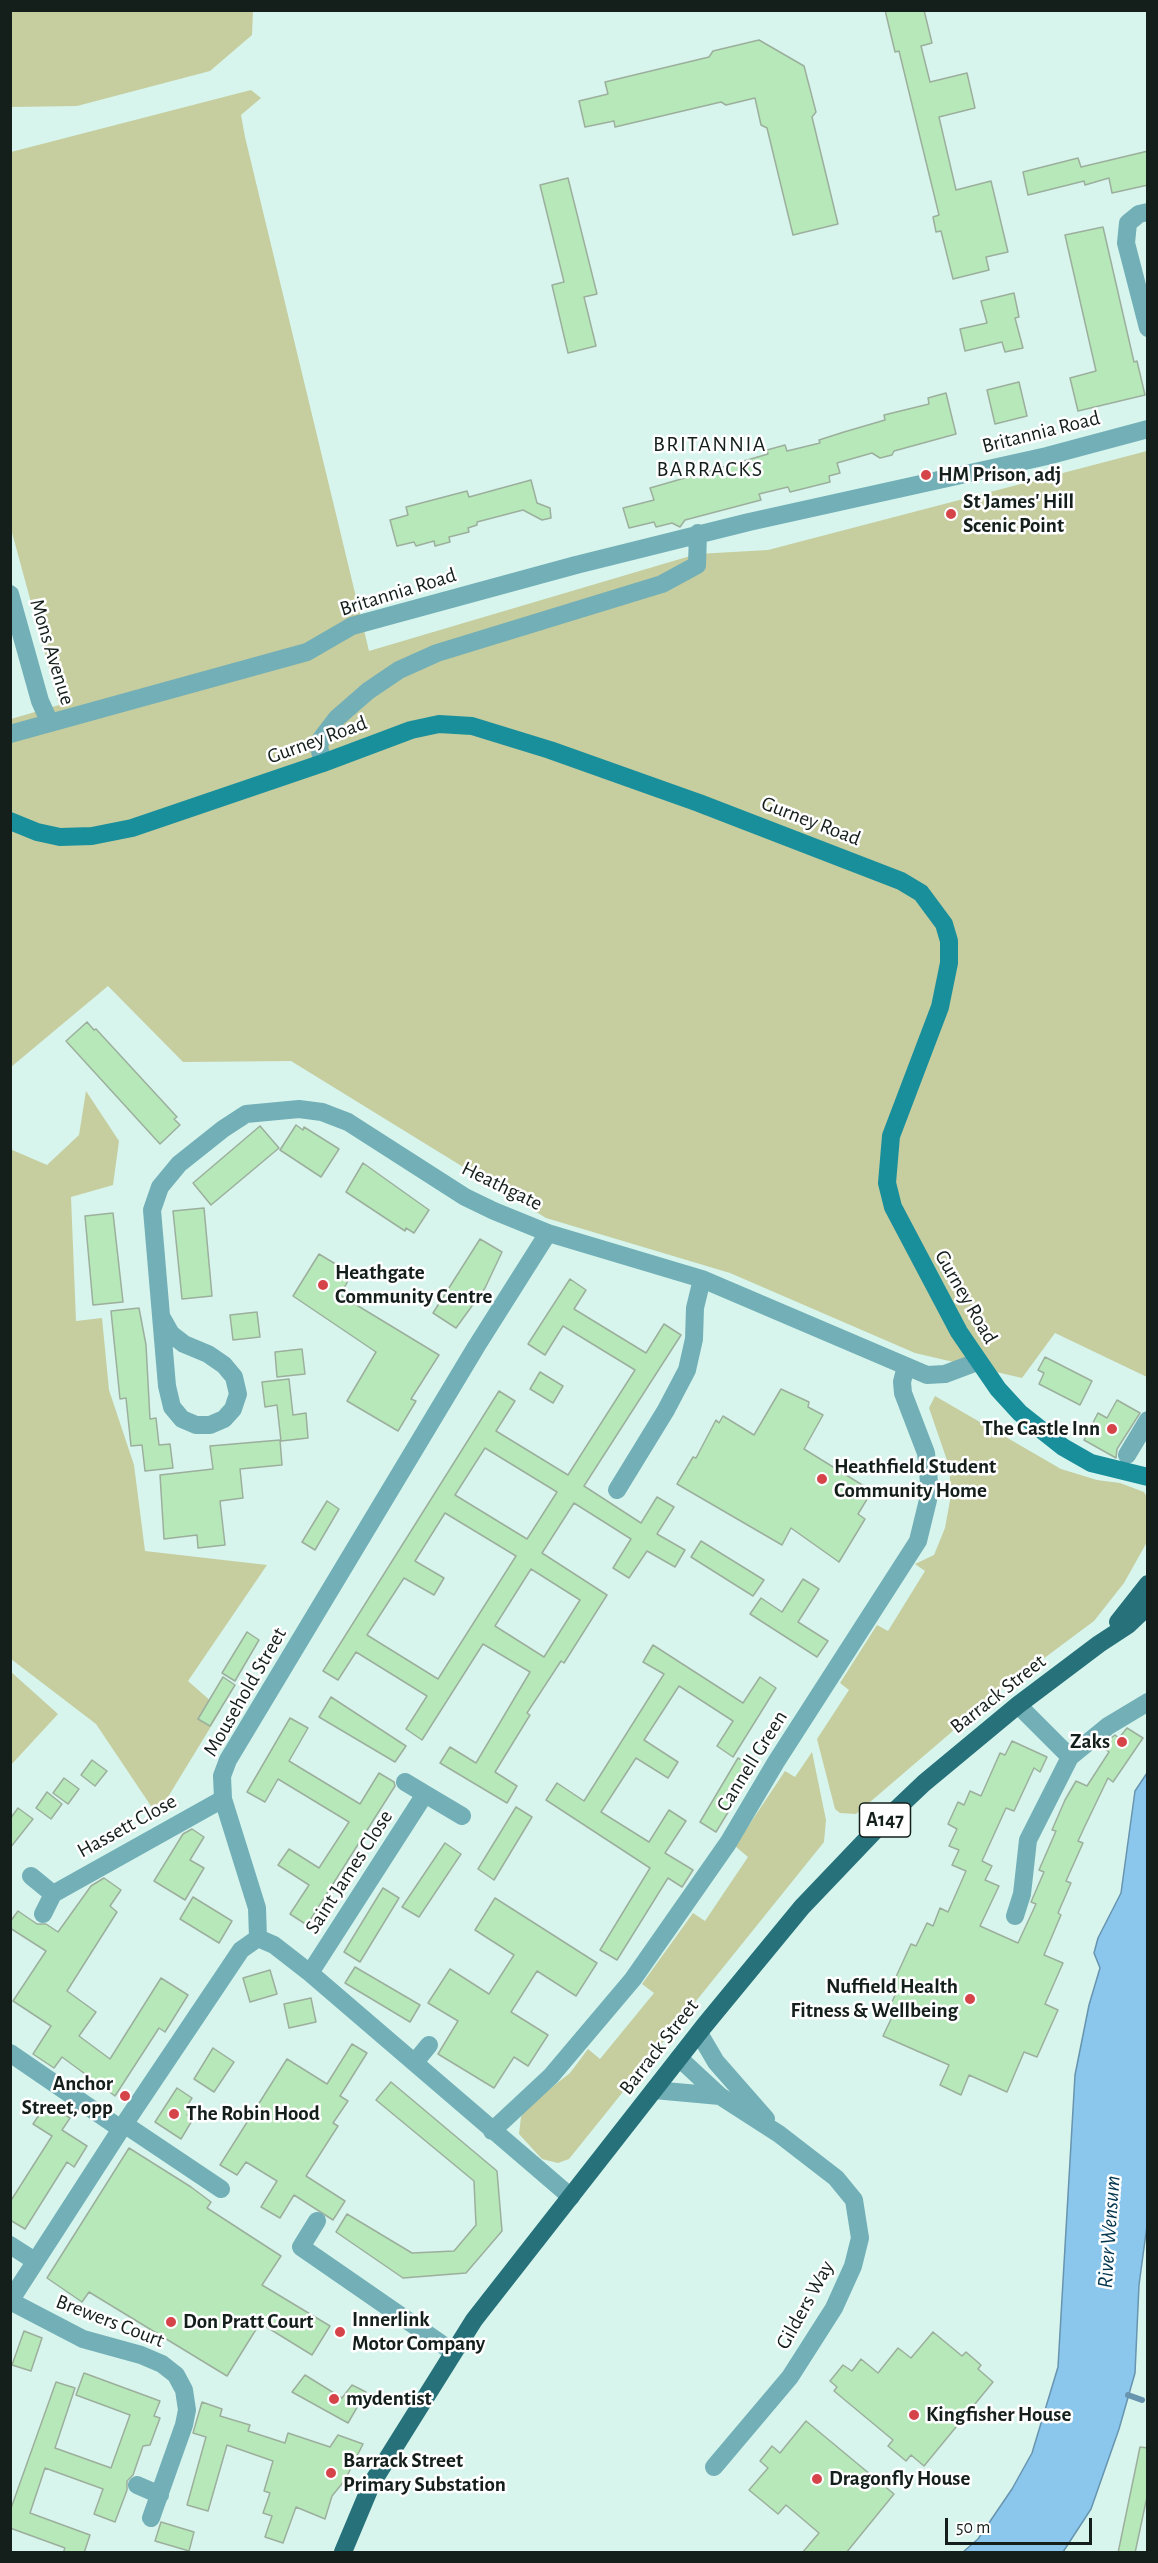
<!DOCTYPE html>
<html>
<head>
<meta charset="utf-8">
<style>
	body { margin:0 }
	#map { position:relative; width:1158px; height:2563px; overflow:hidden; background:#d7f5ed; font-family:"Alegreya Sans",sans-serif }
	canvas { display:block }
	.frame { position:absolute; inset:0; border:12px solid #141f1c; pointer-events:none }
	.scale { position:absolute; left:945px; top:2518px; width:147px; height:27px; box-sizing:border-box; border:3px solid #141f1c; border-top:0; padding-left:8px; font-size:18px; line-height:21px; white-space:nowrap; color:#141f1c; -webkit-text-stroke:4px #fff; paint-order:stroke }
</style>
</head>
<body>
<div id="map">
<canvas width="1158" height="2563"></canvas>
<div class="frame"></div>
<div class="scale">50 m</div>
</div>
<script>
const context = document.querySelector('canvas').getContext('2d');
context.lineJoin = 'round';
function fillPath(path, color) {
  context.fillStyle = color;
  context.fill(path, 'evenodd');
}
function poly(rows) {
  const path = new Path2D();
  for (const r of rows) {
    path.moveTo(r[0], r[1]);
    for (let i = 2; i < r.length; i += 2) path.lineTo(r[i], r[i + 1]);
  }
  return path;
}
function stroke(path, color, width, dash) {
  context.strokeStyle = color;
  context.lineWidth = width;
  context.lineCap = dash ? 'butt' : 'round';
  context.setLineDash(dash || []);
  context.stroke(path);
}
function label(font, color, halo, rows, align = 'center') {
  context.font = font + ' "Alegreya Sans",sans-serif';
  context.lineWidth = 5;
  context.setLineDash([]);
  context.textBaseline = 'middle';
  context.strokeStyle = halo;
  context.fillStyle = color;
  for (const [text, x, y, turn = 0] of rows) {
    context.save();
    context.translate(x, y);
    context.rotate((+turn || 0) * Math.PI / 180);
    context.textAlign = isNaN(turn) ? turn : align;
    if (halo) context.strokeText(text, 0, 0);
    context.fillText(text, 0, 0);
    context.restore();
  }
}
fillPath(poly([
	[10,11,11,10,253,11,252,35,210,71,77,106,11,107],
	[251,90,261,98,241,115,245,137,369,651,697,554,768,550,1147,451,1147,1377,1055,1333,1022,1378,915,1353,730,1273,546,1218,291,1061,183,1062,108,986,11,1067,11,719,59,705,11,529,11,152],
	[86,1091,119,1141,113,1185,71,1197,76,1321,102,1318,109,1390,134,1465,145,1551,267,1565,188,1681,221,1710,157,1815,96,1724,11,1659,10,1149,47,1165,79,1135],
	[935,1396,1061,1469,1097,1480,1120,1483,1144,1492,1147,1497,1147,1542,1124,1583,1094,1621,996,1694,856,1814,840,1813,835,1809,817,1739,849,1690,840,1683,877,1625,888,1631,925,1571,915,1564,934,1555,945,1528,951,1495,949,1466,929,1408],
	[10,1671,58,1714,11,1765,10,1765],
	[812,1752,826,1820,824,1842,569,2159,558,2163,542,2159,519,2134,521,2117,527,2107,570,2073,588,2049,600,2059,654,1993,642,1984,693,1913,705,1921,748,1857,735,1846,785,1771,795,1777]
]), '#c6cd9f');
const water = poly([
	[1147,1773,1148,2218,1139,2285,1135,2373,1119,2429,1091,2509,1063,2552,963,2552,978,2539,1012,2489,1032,2453,1058,2367,1075,2075,1089,2005,1100,1968,1094,1953,1098,1938,1121,1893,1135,1791,1147,1773]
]);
fillPath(water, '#8bc6ed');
stroke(water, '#6794ae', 1.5);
stroke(poly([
	[1128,2395,1142,2400]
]), '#6794ae', 6);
const building = poly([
	[885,10,924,10,932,43,921,46,930,82,967,73,975,108,939,117,956,190,991,181,1008,252,986,257,989,270,953,279,941,231,936,232,933,217,939,215,899,51,895,52,885,10],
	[759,40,804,66,816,112,812,117,838,224,793,235,767,128,761,125,755,98,726,105,721,102,615,127,614,121,585,127,579,101,608,94,605,82,709,57,713,51,759,40],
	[1148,151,1148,185,1112,193,1109,178,1085,185,1084,181,1028,195,1023,172,1078,158,1081,167,1148,151],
	[568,178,597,294,584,297,596,346,568,353,552,285,564,282,540,185,568,178],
	[1103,227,1134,362,1137,361,1145,395,1078,411,1070,378,1096,371,1065,235,1103,227],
	[1014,293,1019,317,1015,318,1023,348,1005,352,1002,342,965,351,960,329,987,323,981,301,1014,293],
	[1019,382,1027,416,995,424,987,390,1019,382],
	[946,393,956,434,894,451,892,455,880,458,872,453,837,463,840,473,829,476,830,482,790,492,788,487,759,494,761,500,685,520,680,527,672,523,656,527,654,522,629,528,623,508,654,500,650,488,768,454,767,450,785,445,787,451,820,443,819,440,844,432,885,420,884,415,929,404,928,398,946,393],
	[531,480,537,503,550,508,551,518,542,520,523,510,477,522,477,525,468,528,469,532,449,537,450,542,435,546,434,541,416,546,414,542,397,546,390,520,408,515,406,507,467,491,469,497,531,480],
	[87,1022,94,1030,96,1029,177,1117,174,1119,180,1125,160,1144,66,1041,87,1022],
	[296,1125,303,1130,304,1127,339,1149,321,1177,280,1150,296,1125],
	[260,1126,279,1148,211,1205,193,1183,260,1126],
	[363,1163,429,1210,414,1233,406,1228,405,1231,346,1192,363,1163],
	[204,1208,212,1296,182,1299,173,1211,204,1208],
	[113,1213,123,1302,93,1305,85,1216,113,1213],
	[480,1239,502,1252,485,1288,456,1328,433,1313,480,1239],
	[319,1254,352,1274,340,1295,439,1355,411,1399,416,1401,398,1431,347,1401,376,1352,293,1296,319,1254],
	[570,1279,586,1290,574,1309,646,1353,664,1324,681,1335,584,1486,641,1523,657,1497,674,1507,657,1534,685,1550,675,1567,647,1551,629,1578,613,1568,631,1539,574,1503,542,1553,607,1595,564,1663,561,1661,527,1713,530,1715,495,1772,517,1786,507,1803,440,1763,450,1747,476,1763,530,1672,483,1644,422,1740,406,1729,427,1696,356,1652,338,1680,323,1671,499,1391,515,1401,496,1431,568,1475,635,1370,563,1326,545,1355,528,1344,570,1279],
	[485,1448,557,1492,527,1539,455,1495,485,1448],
	[445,1513,516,1556,438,1679,367,1635,404,1578,434,1595,444,1578,415,1561,445,1513],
	[531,1569,580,1600,544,1657,495,1626,531,1569],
	[139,1308,146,1345,150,1419,156,1418,159,1445,170,1444,173,1468,145,1471,142,1445,131,1446,126,1398,120,1399,111,1311,139,1308],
	[257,1312,260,1337,233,1340,230,1315,257,1312],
	[302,1349,305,1374,277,1377,275,1352,302,1349],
	[1045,1357,1092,1381,1080,1405,1039,1384,1044,1373,1038,1370,1045,1357],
	[540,1372,563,1386,553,1403,530,1389,540,1372],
	[289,1379,293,1415,306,1413,308,1438,281,1441,277,1405,265,1407,262,1382,289,1379],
	[781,1389,809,1402,808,1407,823,1415,804,1449,872,1491,858,1514,865,1519,839,1562,791,1528,782,1545,677,1484,693,1457,696,1458,716,1420,719,1423,723,1416,754,1435,781,1389],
	[1117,1400,1140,1413,1117,1449,1116,1458,1084,1440,1098,1413,1107,1418,1117,1400],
	[280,1440,282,1465,240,1469,243,1498,220,1501,225,1545,198,1548,197,1535,164,1539,160,1475,213,1469,210,1446,280,1440],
	[327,1501,339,1509,315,1550,302,1542,327,1501],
	[701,1541,764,1580,753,1596,691,1557,701,1541],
	[803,1579,819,1589,798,1622,828,1641,817,1657,750,1614,761,1598,782,1612,803,1579],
	[247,1632,259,1640,235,1681,222,1673,247,1632],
	[653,1645,743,1703,760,1677,776,1688,733,1757,717,1746,733,1721,679,1686,644,1740,678,1762,668,1778,636,1758,601,1812,649,1842,669,1810,686,1821,665,1853,693,1870,682,1887,668,1878,617,1960,600,1950,650,1868,546,1800,557,1783,584,1801,664,1674,643,1662,653,1645],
	[223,1677,235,1685,210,1726,198,1719,223,1677],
	[331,1697,406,1746,395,1762,319,1717,331,1697],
	[290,1718,308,1728,289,1761,360,1804,379,1773,394,1782,395,1786,307,1925,290,1914,309,1885,278,1865,289,1849,319,1868,349,1822,278,1779,265,1802,247,1792,290,1718],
	[1127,1728,1143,1738,1113,1782,1108,1778,1085,1826,1078,1841,1083,1843,1066,1881,1071,1883,1058,1913,1061,1915,1044,1955,1063,1963,1045,2004,1058,2010,1037,2057,1024,2052,1007,2092,969,2075,961,2095,940,2085,949,2065,883,2036,893,2015,887,2013,896,1993,890,1990,911,1944,916,1946,927,1923,933,1926,940,1908,948,1912,966,1871,952,1865,959,1850,949,1846,957,1829,948,1824,958,1802,964,1805,970,1791,981,1796,1000,1753,1005,1755,1012,1741,1047,1757,1040,1772,1034,1768,1014,1811,1006,1808,982,1861,992,1866,985,1880,999,1886,980,1926,1018,1943,1036,1904,1031,1902,1044,1872,1039,1870,1056,1831,1052,1830,1065,1800,1076,1781,1087,1786,1109,1752,1101,1746,1115,1735,1119,1738,1127,1728],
	[738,1758,755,1768,716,1832,700,1822,738,1758],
	[92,1760,107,1771,95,1786,81,1775,92,1760],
	[64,1778,79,1789,68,1804,53,1793,64,1778],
	[47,1792,62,1804,51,1819,36,1808,47,1792],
	[516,1807,532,1817,494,1880,478,1869,516,1807],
	[18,1808,33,1819,10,1848,10,1819,18,1808],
	[192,1829,204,1837,190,1860,204,1868,185,1900,154,1881,183,1834,192,1829],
	[445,1843,461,1854,419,1917,402,1907,445,1843],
	[104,1878,121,1890,110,1906,117,1912,67,1991,96,2012,79,2036,110,2059,161,1978,188,1995,165,2032,159,2028,115,2096,62,2057,54,2068,33,2054,51,2026,13,2001,46,1951,10,1928,10,1922,18,1911,37,1924,46,1924,58,1932,91,1886,104,1878],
	[383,1888,399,1898,360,1962,344,1952,383,1888],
	[193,1897,232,1921,219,1943,180,1919,193,1897],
	[495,1898,597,1963,576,1996,537,1971,511,2012,548,2035,528,2066,514,2057,494,2088,438,2054,458,2021,428,2003,450,1969,489,1994,514,1955,475,1930,495,1898],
	[355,1967,420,2005,410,2022,345,1983,355,1967],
	[270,1970,277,1994,250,2002,243,1978,270,1970],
	[311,1998,316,2022,289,2028,284,2004,311,1998],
	[352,2044,367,2053,340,2096,348,2101,333,2123,338,2126,306,2176,345,2201,333,2220,294,2195,280,2218,261,2207,277,2181,246,2162,237,2175,220,2165,287,2059,327,2084,352,2044],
	[213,2048,234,2062,214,2092,194,2079,213,2048],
	[391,2082,497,2171,502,2231,466,2273,403,2278,336,2232,347,2214,412,2253,454,2251,476,2225,474,2181,376,2100,391,2082],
	[177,2088,192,2098,185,2109,190,2112,187,2115,193,2119,181,2139,155,2122,177,2088],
	[47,2103,70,2118,62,2130,87,2146,74,2167,67,2162,25,2229,10,2220,10,2202,52,2136,33,2124,47,2103],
	[129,2148,191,2187,211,2202,207,2208,281,2256,262,2285,330,2326,312,2355,260,2323,227,2376,89,2292,82,2302,47,2278,129,2148],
	[24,2331,42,2338,31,2371,12,2365,24,2331],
	[933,2332,962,2356,966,2352,981,2365,978,2369,993,2382,924,2466,911,2455,906,2461,888,2446,893,2440,834,2391,837,2387,830,2381,843,2365,852,2371,861,2359,878,2373,898,2348,911,2358,933,2332],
	[84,2373,160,2401,154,2416,160,2418,150,2445,143,2446,133,2475,127,2481,127,2490,115,2522,94,2514,103,2489,45,2468,30,2513,90,2535,84,2553,63,2553,65,2548,10,2528,10,2511,56,2382,75,2388,55,2448,111,2468,130,2415,76,2395,84,2373],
	[305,2375,342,2398,352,2385,366,2392,348,2423,292,2392,305,2375],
	[202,2402,222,2409,220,2416,250,2425,248,2431,285,2443,288,2433,330,2447,338,2435,363,2444,345,2480,332,2496,325,2519,296,2507,283,2543,265,2537,272,2516,263,2513,270,2493,264,2491,273,2461,227,2445,208,2511,187,2505,206,2437,193,2433,202,2402],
	[806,2421,894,2494,846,2553,802,2553,819,2533,786,2505,778,2514,749,2490,768,2468,760,2461,772,2446,780,2453,806,2421],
	[1140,2447,1148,2448,1148,2492,1135,2553,1118,2553,1140,2447],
	[161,2522,194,2532,189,2551,155,2541,161,2522]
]);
fillPath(building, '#b7e8b9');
stroke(building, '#9caf9d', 1.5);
stroke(poly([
	[1148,212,1139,214,1128,223,1126,243,1148,328],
	[10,594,40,701,50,723],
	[10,734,307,652,352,626,576,565,749,522,1047,456,1148,429],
	[323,763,319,747,321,739,337,718,368,691,399,670,437,653,662,584,697,565,698,533],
	[162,1318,171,1334,184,1344,208,1354,224,1365,234,1377,238,1394,233,1409,224,1419,210,1425,196,1425,182,1419,172,1407,167,1386,152,1210,160,1187,179,1164,223,1129,246,1114,299,1109,322,1112,348,1122,465,1197,494,1211,548,1233,702,1279,927,1375,945,1374,977,1362],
	[1127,1455,1148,1420],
	[617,1490,666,1410,687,1370,694,1339,695,1308,702,1279],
	[1018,1705,1070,1757,1108,1726,1148,1702],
	[425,1794,462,1816],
	[31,1876,53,1894,223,1799],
	[43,1914,53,1894],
	[1015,1916,1022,1894,1028,1840,1070,1757],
	[258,1938,257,1908,223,1799,222,1776,228,1760,476,1347,548,1233],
	[258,1938,274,1945,310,1973,571,2197],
	[310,1973,425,1794,405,1782],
	[699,2033,716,2062,766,2119],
	[10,2053,121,2129],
	[679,2058,720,2096,779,2134,836,2178,854,2200,860,2238,853,2266,834,2308,790,2377,714,2467],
	[415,2062,429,2045],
	[654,2090,720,2096],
	[124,2124,221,2189],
	[492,2131,551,2076,633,1979,728,1843,776,1762,918,1541,928,1500,929,1482,926,1453,903,1393,902,1382,906,1366],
	[317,2221,301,2247,453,2352],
	[10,2245,35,2261],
	[10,2301,121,2129,241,1950,258,1938],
	[10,2301,83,2339,141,2355,162,2364,176,2375,184,2390,187,2410,184,2425,151,2518],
	[137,2485,160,2495]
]), '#72afb7', 18);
stroke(poly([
	[10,821,37,832,60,837,92,836,132,828,323,763,411,730,439,724,472,726,550,750,699,803,901,881,921,893,944,924,949,941,949,963,940,1007,891,1136,887,1183,893,1207,959,1332,998,1389,1020,1413,1063,1447,1091,1463,1148,1477]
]), '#1a8f9c', 18);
stroke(poly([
	[1118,1622,1148,1584],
	[343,2552,372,2483,474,2320,704,2026,802,1907,885,1820,924,1783,1018,1705,1099,1644,1128,1625,1148,1606]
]), '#27717b', 18);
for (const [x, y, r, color] of [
	[926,475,6,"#d44449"],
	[951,514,6,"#d44449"],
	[323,1285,6,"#d44449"],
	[1112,1429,6,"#d44449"],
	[822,1479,6,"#d44449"],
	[1122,1742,6,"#d44449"],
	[970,1999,6,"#d44449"],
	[125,2096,6,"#d44449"],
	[174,2114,6,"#d44449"],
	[171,2322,6,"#d44449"],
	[340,2332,6,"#d44449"],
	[334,2399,6,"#d44449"],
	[914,2415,6,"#d44449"],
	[331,2473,6,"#d44449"],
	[817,2479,6,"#d44449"]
]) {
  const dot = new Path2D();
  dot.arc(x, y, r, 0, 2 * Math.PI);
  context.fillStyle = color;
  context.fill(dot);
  stroke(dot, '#fff', 2);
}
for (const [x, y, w] of [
	[885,1820,51]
]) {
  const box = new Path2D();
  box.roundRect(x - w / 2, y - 17, w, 34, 4.5);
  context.fillStyle = '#fff';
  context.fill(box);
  stroke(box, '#141f1c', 1.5);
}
label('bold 20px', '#141f1c', null, [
	["A147",885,1820]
]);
label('21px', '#141f1c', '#fff', [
	["Britannia Road",1041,432,-14],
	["Britannia Road",398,592,-17],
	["Mons Avenue",52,652,73],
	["Gurney Road",317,740,-20],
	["Gurney Road",811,821,21],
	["Heathgate",502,1186,26],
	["Gurney Road",966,1297,60],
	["Mousehold Street",245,1692,-60],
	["Barrack Street",998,1694,-38],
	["Cannell Green",752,1761,-58],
	["Hassett Close",127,1826,-29],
	["Saint James Close",349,1872,-57],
	["Barrack Street",659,2047,-52],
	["Gilders Way",805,2305,-61],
	["Brewers Court",110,2321,21]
]);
label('bold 21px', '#141f1c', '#fff', [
	["HM Prison, adj",938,475],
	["St James' Hill",963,502],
	["Scenic Point",963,526],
	["Heathgate",335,1273],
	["Community Centre",335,1297],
	["The Castle Inn",1100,1429,"right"],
	["Heathfield Student",834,1467],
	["Community Home",834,1491],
	["Zaks",1110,1742,"right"],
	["Nuffield Health",958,1987,"right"],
	["Fitness & Wellbeing",958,2011,"right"],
	["Anchor",113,2084,"right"],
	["Street, opp",113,2108,"right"],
	["The Robin Hood",186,2114],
	["Innerlink",352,2320],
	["Motor Company",352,2344],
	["Don Pratt Court",183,2322],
	["mydentist",346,2399],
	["Kingfisher House",926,2415],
	["Barrack Street",343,2461],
	["Primary Substation",343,2485],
	["Dragonfly House",829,2479]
], 'left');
context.letterSpacing = '1.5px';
label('22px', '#141f1c', '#fff', [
	["BRITANNIA",710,444],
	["BARRACKS",710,469]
]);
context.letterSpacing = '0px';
label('italic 22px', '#02354e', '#fff', [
	["River Wensum",1109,2232,-86]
]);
</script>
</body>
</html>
